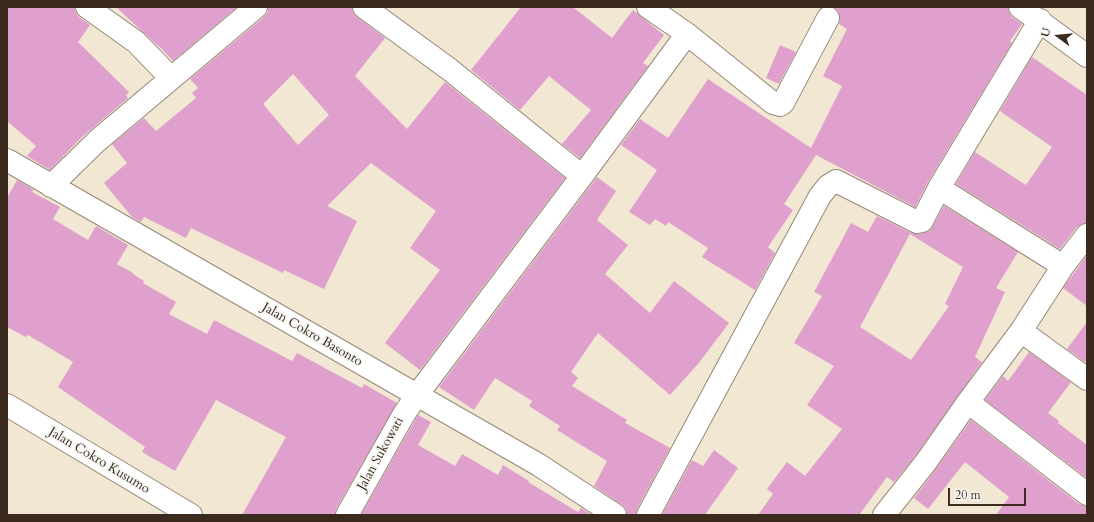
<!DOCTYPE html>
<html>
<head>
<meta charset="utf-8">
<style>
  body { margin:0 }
  #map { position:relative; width:1094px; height:522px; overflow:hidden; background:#f2e7d2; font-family:Cardo,serif }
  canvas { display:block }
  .frame { position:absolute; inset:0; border:8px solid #3b2a1e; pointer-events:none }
  .north { position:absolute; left:1038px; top:16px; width:40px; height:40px; -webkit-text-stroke:3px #f6f6f2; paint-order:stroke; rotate:286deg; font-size:11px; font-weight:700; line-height:16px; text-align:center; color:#3b2a1e }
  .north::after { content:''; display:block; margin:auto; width:14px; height:18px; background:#3b2a1e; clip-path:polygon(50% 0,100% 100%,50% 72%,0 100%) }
  .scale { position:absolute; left:948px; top:488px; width:78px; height:18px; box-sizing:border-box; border:2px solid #3b2a1e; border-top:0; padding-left:5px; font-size:12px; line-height:14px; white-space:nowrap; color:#3b2a1e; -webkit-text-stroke:3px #f6f6f2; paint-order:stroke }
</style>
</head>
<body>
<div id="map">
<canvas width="1094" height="522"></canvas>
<div class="frame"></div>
<div class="north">U</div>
<div class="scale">20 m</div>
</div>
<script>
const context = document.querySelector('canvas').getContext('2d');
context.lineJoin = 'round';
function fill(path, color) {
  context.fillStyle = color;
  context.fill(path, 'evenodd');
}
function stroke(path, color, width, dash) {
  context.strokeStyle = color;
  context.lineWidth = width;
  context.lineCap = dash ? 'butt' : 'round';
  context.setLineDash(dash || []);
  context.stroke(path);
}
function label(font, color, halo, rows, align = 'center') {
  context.font = font + ' Cardo,serif';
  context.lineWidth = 4;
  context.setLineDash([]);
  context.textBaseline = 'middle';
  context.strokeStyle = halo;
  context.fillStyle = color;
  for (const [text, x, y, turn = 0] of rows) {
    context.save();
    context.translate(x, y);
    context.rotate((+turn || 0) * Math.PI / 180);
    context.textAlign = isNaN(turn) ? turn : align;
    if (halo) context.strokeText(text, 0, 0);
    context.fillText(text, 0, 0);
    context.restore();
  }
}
const building = new Path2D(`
  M7,7h68l1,6 3,4 11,8 -12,17 51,50 -3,3 2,3 -46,39 -32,33 -23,-14 9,-10 -29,-25z
  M116,7h121l-64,54 -14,-15v1z
  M268,7h84l1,5 4,5 28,21 -30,38 52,53 38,-47 120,96 -145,192 -35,-27 55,-73 -30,-22 26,-37 -65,-48 -44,43 30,15 -33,68 -40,-19 -1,3 -92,-45 -5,10 -42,-21 -3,5 -9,-5 -28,-34 23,-20 -15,-19 32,-26 12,13 40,-33 -4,-5 6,-5 -8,-9 74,-62 4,-5zM293,74l36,41 -31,30 -35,-41z
  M521,7h52l39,31 21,-28 31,25 -21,28 5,3 -68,92 -18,-14 29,-34 -42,-34 -29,34 -49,-40z
  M834,7h174l1,5 3,5 10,7 -12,17 2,2 -84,139 -13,25 -99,-52 -32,49 9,6 -25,37 7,6 -20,37 -53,-33 6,-9 -40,-26 -2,4 -11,-7 -5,6 -21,-13 28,-42 -36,-25 19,-26 28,19 40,-59 103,69 31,-62 -19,-10 24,-47 -8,-5 1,-7 -2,-6z
  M780,45l16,7 -17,32 -13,-6z
  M1032,57l55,38v128l-5,1 -5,3 -17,22 -104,-65 19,-32 51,33 26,-38 -52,-36z
  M597,177l19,14 -19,29 31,25 -23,29 45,39 24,-32 55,42 -31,41 -28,31 -72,-62 -27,39 7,6 -6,8 55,34 -2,3 45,25 -33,61 -1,6h-9l-1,-6 -4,-4 -28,-19 13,-25 -50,-31 3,-4 -31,-20 3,-5 -37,-23 -21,32 -35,-23z
  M17,180l17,10 -2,2 28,15 -7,12 35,21 8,-14 32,19 -11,19 16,9v1l11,7 -1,2 33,19 -7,12 38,20 7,-14 78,41 5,-8 65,35 2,-4 33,19 -61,106 -1,6h-93l44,-78 -70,-37 -41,71 -33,-19 3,-5 -87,-60 15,-25 -45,-27 -2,2 -19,-10v-129z
  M944,206l74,46 -22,36 9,4 -30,65 7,5 -66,93 -22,27 -7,-5 -28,38h-101l15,-21 -6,-5 20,-27 18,14 37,-47 -35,-24 27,-39 -40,-23 28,-47 -8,-4 37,-69 17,9 9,-16 34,17 8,1 11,-3zM910,234l53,33 -18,37 4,2 -38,54 -51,-33z
  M1087,255v51l-24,-18z
  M1087,322v38l-2,2 -18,-13z
  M1029,352l42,30 -23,31 11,8 -1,2 29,22v33l-102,-78 18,-24 5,5z
  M418,415l13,7 -13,23 37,21 7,-12 36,21 5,-10 26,16 -1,1 50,30 3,-4 11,7h-231z
  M971,420l108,84 8,2v9h-91l13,-18 -44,-35 -37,47 -14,-11 22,-29z
  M714,450l24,18 -33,47h-43l30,-55 11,6z`);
const minor = new Path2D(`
  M87,7l49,35 35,36
  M364,7l85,62 133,107
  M648,7l39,27 86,69 7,2 3,-2 45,-85
  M1020,7l67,49
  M7,160l532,305 76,50
  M51,186l46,-45 159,-134
  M939,188l124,78
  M1021,331l66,48
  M968,402l119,92
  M7,405l184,110
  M347,515l57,-101 13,-19 165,-219 105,-142
  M648,515l172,-319 8,-10 8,-5 81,41 5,-1 17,-33 101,-168
  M884,515l42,-53 42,-60 53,-71 42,-65 24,-31`);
const streetNames = [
  ["Jalan Cokro Basonto",312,335,30],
  ["Jalan Sukowati",381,454,-61],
  ["Jalan Cokro Kusumo",99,461,31]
];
fill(building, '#dfa0cd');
stroke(minor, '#968878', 24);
stroke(minor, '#fff', 22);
label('13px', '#3b2a1e', '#f6f6f2', streetNames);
</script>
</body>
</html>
